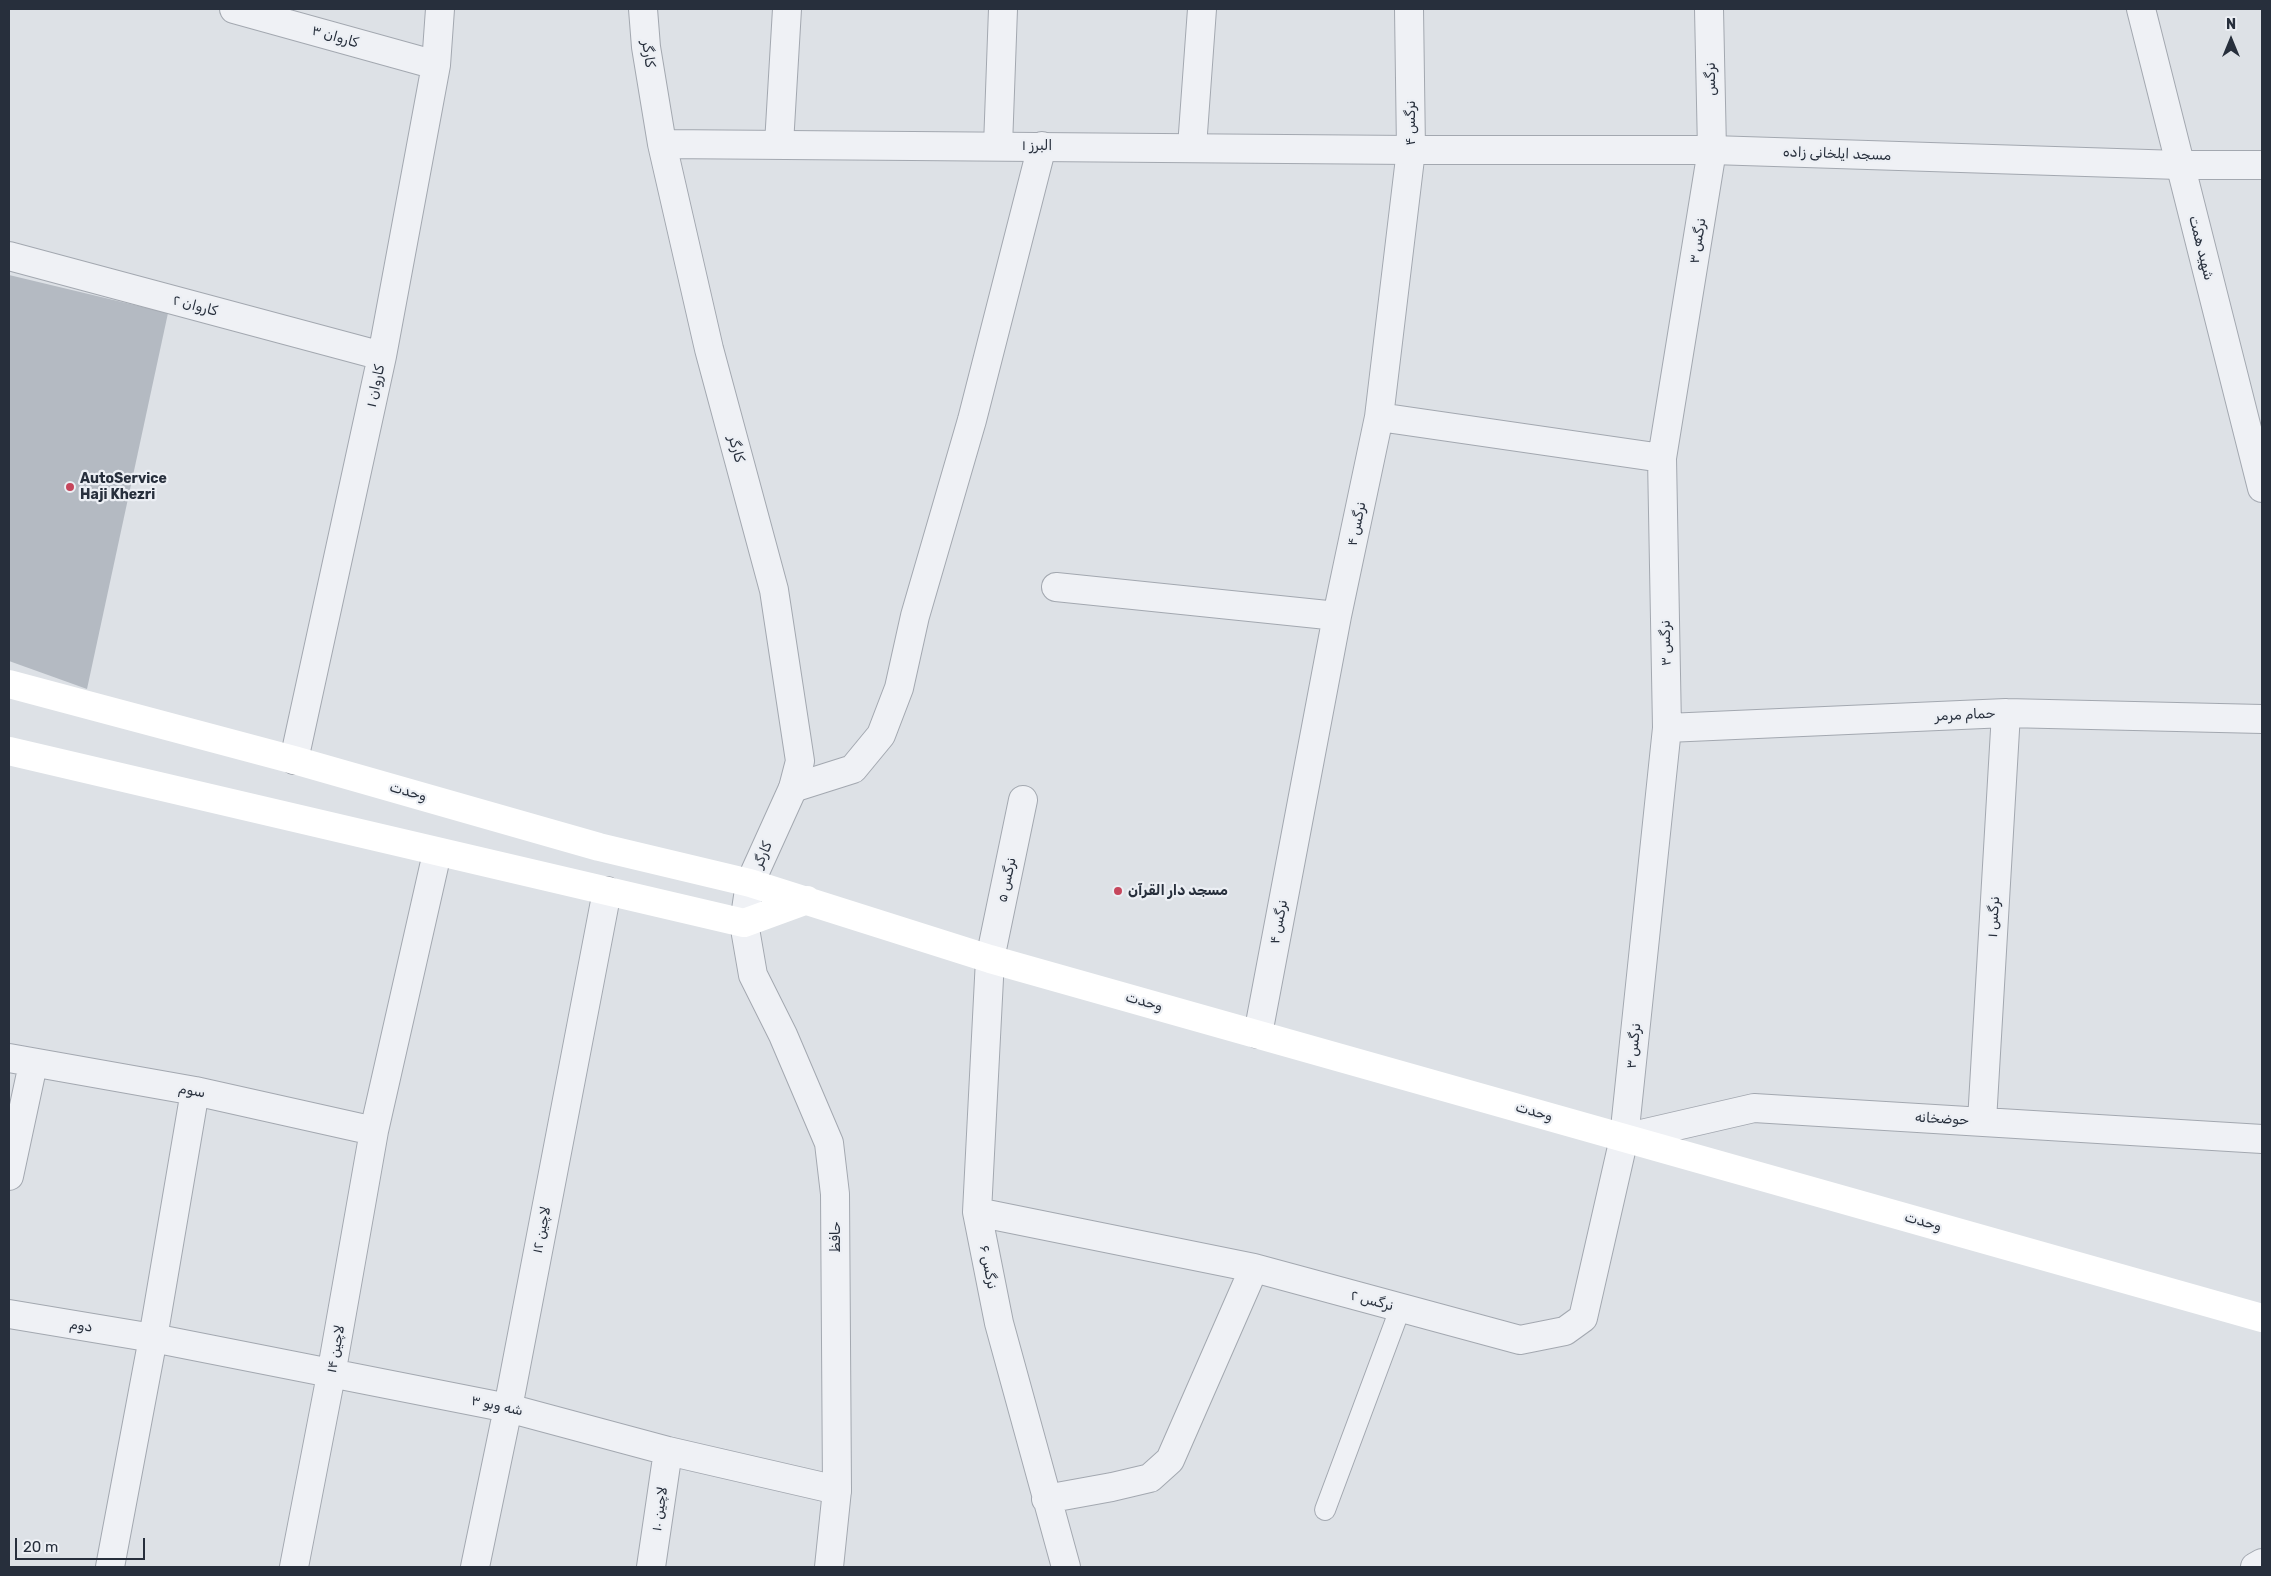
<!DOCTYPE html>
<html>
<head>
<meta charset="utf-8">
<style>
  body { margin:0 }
  #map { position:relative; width:2271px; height:1576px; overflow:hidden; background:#dde1e6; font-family:Rubik,sans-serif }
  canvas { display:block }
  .frame { position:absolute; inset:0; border:10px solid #272f3c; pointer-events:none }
  .north { position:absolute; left:2206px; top:15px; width:50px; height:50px; -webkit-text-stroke:4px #eceff4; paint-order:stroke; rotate:0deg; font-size:14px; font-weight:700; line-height:20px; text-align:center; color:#272f3c }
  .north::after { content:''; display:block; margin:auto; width:18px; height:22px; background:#272f3c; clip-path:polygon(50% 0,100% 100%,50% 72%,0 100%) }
  .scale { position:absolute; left:15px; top:1538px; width:130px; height:22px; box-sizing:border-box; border:2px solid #272f3c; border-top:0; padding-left:6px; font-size:15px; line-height:18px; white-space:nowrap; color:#272f3c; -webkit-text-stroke:4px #eceff4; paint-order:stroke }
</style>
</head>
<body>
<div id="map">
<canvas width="2271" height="1576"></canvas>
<div class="frame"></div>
<div class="north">N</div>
<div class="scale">20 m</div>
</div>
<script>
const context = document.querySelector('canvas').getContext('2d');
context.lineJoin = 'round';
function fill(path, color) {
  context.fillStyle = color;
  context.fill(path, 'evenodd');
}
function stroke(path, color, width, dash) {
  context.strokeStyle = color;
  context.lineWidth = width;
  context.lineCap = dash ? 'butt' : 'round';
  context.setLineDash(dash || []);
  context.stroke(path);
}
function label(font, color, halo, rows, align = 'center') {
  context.font = font + ' Rubik,"Noto Naskh Arabic",sans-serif';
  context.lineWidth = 4.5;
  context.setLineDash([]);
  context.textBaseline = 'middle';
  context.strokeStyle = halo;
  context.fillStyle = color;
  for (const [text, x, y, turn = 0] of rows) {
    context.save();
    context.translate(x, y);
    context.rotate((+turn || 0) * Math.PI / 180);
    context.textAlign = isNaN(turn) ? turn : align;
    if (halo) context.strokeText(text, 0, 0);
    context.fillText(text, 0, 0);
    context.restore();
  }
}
const building = new Path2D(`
  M9,275l159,38 -81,376 -78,-28z`);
const service = new Path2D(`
  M1325,1510l75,-201`);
const minor = new Path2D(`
  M234,9l202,56
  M2141,9l121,479
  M779,144l8,-135
  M998,146l5,-137
  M1192,147l10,-138
  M9,256l373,100
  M1379,417l283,41
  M1056,587l281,29
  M1667,728l339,-15 256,6
  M294,760l88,-404 54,-291 4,-56
  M793,788l60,-19 28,-34 18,-47 16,-72 57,-196 70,-274
  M1023,800l-33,159 -13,253 22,111 67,244
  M1258,1034l79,-418 42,-199 32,-267 -2,-141
  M9,1058l186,33 179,40
  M1982,1121l24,-408
  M1624,1138l130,-30 508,31
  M9,1176l24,-112
  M977,1212l277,56 266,72 45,-9 18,-13 41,-180 43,-410 -5,-270 50,-308 -3,-141
  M9,1314l144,24 355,70 160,43 169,39
  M1046,1499l66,-12 38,-9 20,-18 84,-192
  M110,1567l43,-229 42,-247
  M294,1567l37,-192 43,-244 63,-278
  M475,1567l33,-159 99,-517
  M651,1567l17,-116`);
const tertiary = new Path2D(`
  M643,9l3,38 16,97 47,205 65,241 26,171 -7,27 -43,95 -6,40 9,52 30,60 46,108 6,51 2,296 -8,77
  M662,144l749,6h301l467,15h83
  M2255,1567l7,-4`);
const secondary = new Path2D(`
  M9,684l285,76 305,87 151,36 240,76 1272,359
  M9,751l735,172 63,-23`);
const markers = [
  [70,487,5,"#c6465c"],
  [1118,891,5,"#c6465c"]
];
const streetNames = [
  ["کاروان ۳",335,37,16],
  ["کارگر",648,54,82],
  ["نرگس",1711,79,-91],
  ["نرگس ۴",1411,123,-90],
  ["البرز ۱",1037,146],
  ["مسجد ایلخانی زاده",1837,154,2],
  ["نرگس ۳",1698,241,-81],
  ["شهید همت",2201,248,76],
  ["کاروان ۲",195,306,15],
  ["کاروان ۱",376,386,-78],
  ["کارگر",736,449,75],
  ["نرگس ۴",1357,524,-78],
  ["نرگس ۳",1666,643,-91],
  ["حمام مرمر",1965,715,-3],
  ["وحدت",408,792,16],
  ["کارگر",763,855,-66],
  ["نرگس ۵",1007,880,-78],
  ["نرگس ۱",1994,917,-87],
  ["نرگس ۴",1279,922,-79],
  ["وحدت",1144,1002,16],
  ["نرگس ۳",1634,1046,-84],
  ["سوم",192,1091,11],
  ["وحدت",1534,1112,16],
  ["حوضخانه",1942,1119,3],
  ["وحدت",1923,1222,16],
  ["لاچین ۱۲",542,1230,-79],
  ["حافظ",836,1237,-90],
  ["نرگس ۶",988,1267,79],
  ["نرگس ۲",1372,1301,15],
  ["دوم",81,1326,9],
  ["لاچین ۱۴",336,1349,-80],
  ["شه وبو ۳",497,1406,12],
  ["لاچین ۱۰",660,1509,-82]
];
const poiNames = [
  ["AutoService",80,479],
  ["Haji Khezri",80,495],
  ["مسجد دار القرآن",1128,891]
];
fill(building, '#b4bac2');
stroke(service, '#a3a8b0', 22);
stroke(minor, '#a3a8b0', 30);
stroke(tertiary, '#a3a8b0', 30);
stroke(service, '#eff1f5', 20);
stroke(minor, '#eff1f5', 28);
stroke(tertiary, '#eff1f5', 28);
stroke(secondary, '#fff', 28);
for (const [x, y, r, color] of markers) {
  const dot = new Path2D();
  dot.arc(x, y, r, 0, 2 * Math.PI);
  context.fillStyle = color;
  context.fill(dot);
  stroke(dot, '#eceff4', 2);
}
label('14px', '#272f3c', '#eceff4', streetNames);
label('bold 14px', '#272f3c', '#eceff4', poiNames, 'left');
</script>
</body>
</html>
